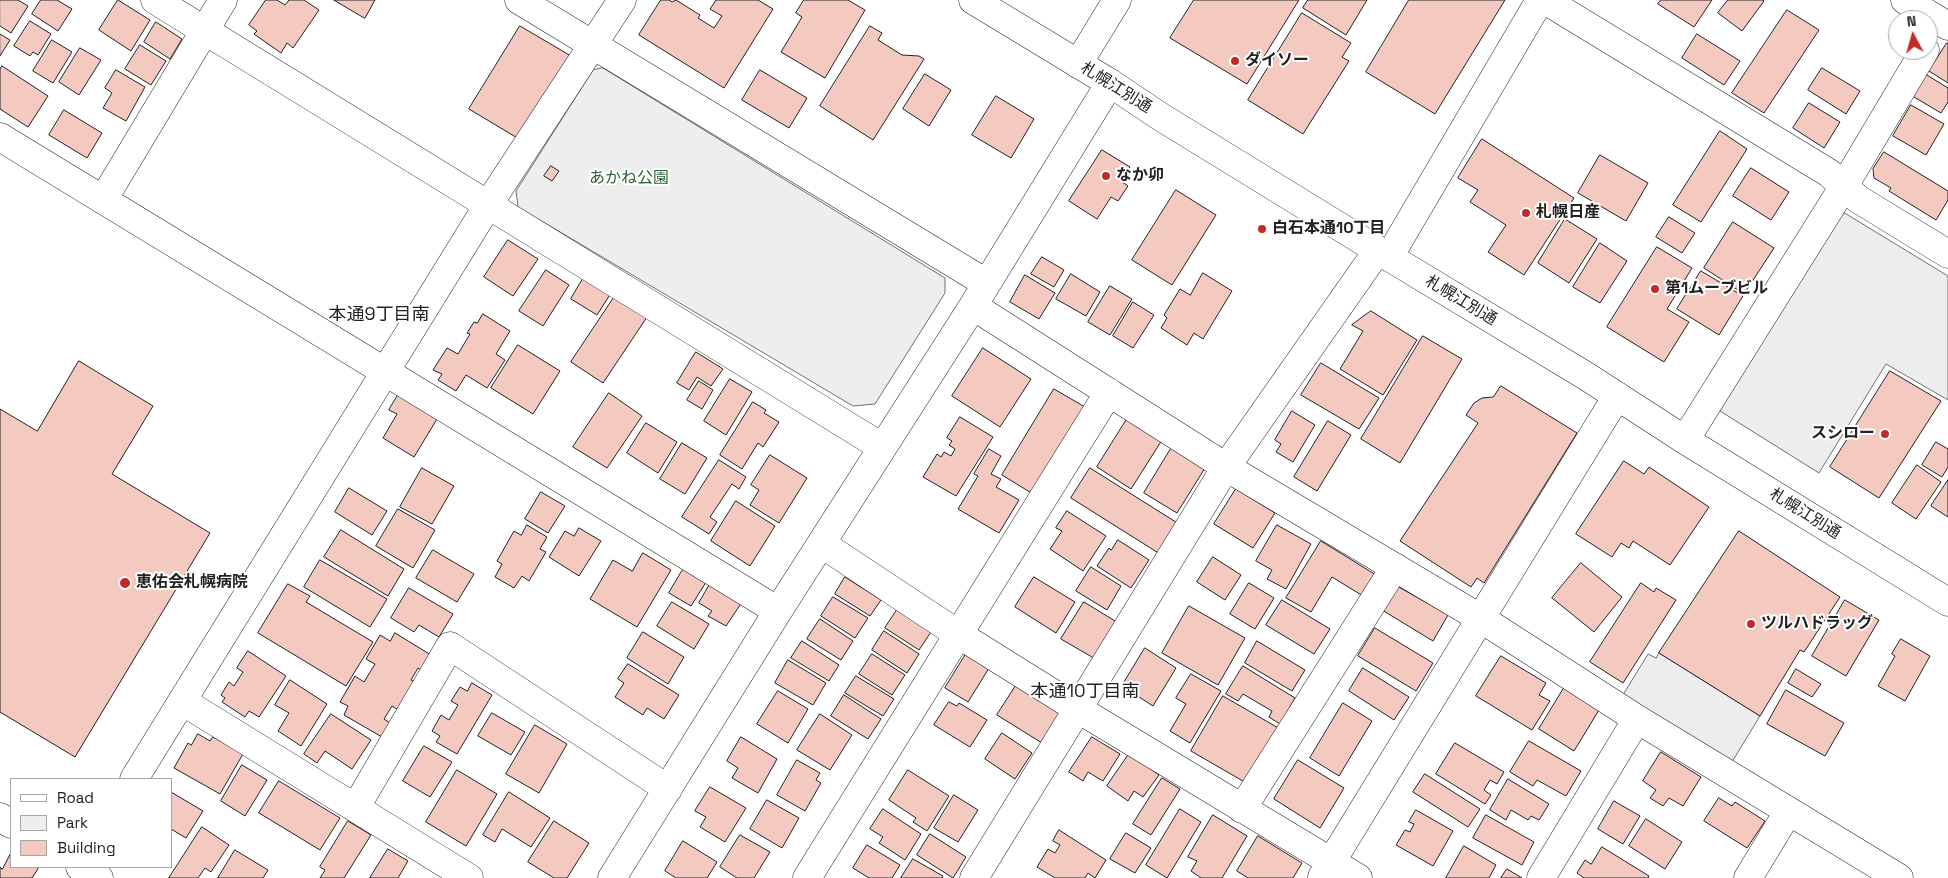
<!DOCTYPE html>
<html>
<head>
<meta charset="utf-8">
<style>
  body { margin:0 }
  #map { position:relative; width:1948px; height:878px; overflow:hidden; background:#fff; font-family:"Space Grotesk",sans-serif }
  canvas { display:block }
  .legend { position:absolute; left:10px; top:778px; width:162px; height:90px; box-sizing:border-box; background:#fff; border:1px solid #a7a7a7; margin:0; padding:6px 9px; list-style:none; font-size:15px; color:#222 }
  .legend li { display:flex; align-items:center; gap:10px; height:25px }
  .legend b { width:25px; border:1px solid #a7a7a7 }
  .north { position:absolute; left:1888px; top:10px; width:50px; height:50px; box-sizing:border-box; background:#fff; border:1px solid #a7a7a7; border-radius:50%; rotate:354deg; font-size:14px; font-weight:700; line-height:20px; text-align:center; color:#222 }
  .north::after { content:''; display:block; margin:auto; width:18px; height:22px; background:#c62828; clip-path:polygon(50% 0,100% 100%,50% 72%,0 100%) }
</style>
</head>
<body>
<div id="map">
<canvas width="1948" height="878"></canvas>
<ul class="legend">
<li><b style="height:6px;background:#fff"></b>Road</li>
<li><b style="height:14px;background:#eee"></b>Park</li>
<li><b style="height:14px;background:#f3c9c0"></b>Building</li>
</ul>
<div class="north">N</div>
</div>
<script>
const context = document.querySelector('canvas').getContext('2d');
context.lineJoin = 'round';
function fill(path, color) {
  context.fillStyle = color;
  context.fill(path, 'evenodd');
}
function stroke(path, color, width, dash) {
  context.strokeStyle = color;
  context.lineWidth = width;
  context.lineCap = dash ? 'butt' : 'round';
  context.setLineDash(dash || []);
  context.stroke(path);
}
function label(font, color, halo, rows, align = 'center') {
  context.font = font + ' "Space Grotesk","Noto Sans JP",sans-serif';
  context.lineWidth = 4;
  context.setLineDash([]);
  context.textBaseline = 'middle';
  context.strokeStyle = halo;
  context.fillStyle = color;
  for (const [text, x, y, turn = 0] of rows) {
    context.save();
    context.translate(x, y);
    context.rotate((+turn || 0) * Math.PI / 180);
    context.textAlign = isNaN(turn) ? turn : align;
    if (halo) context.strokeText(text, 0, 0);
    context.fillText(text, 0, 0);
    context.restore();
  }
}
const green = new Path2D(`
  M603,68l342,210v15l-70,111 -22,2 -335,-199 -2,-16 77,-121z`);
const parking = new Path2D(`
  M1843,212l105,64v124l-62,-36 -67,109 -99,-62z
  M1659,653l101,63 -30,49 -109,-67 27,-44 8,4z`);
const building = new Path2D(`
  M0,0h18l10,6 -17,27 -11,-7z
  M41,0h16l15,9 -14,22 -26,-17z
  M118,0l32,20 -19,31 -32,-21z
  M266,0h11l8,5 4,-5h15l15,10 -26,38 -6,-5 -6,10 -27,-19 3,-3 -8,-6z
  M334,0h41l-10,18z
  M661,0h8l3,2 4,-2 24,15 -2,3 16,10 8,-12 -12,-7 6,-9h42l15,9 -49,79 -85,-53z
  M804,0h44l17,10 -40,68 -44,-26 21,-35 -6,-4z
  M1194,0h105l-52,84 -77,-46z
  M1308,0h59l-21,35 -43,-27z
  M1409,0h96l-70,114 -69,-42z
  M1661,0h51l-18,27 -36,-23z
  M1728,0h35l1,1 -22,30 -24,-18z
  M1787,10l32,20 -55,83 -32,-20z
  M1302,13l49,30 -9,14 7,4 -46,73 -55,-34z
  M30,21l21,13 -13,21 -5,-3 -3,4 -16,-10z
  M156,22l26,17 -12,20 -26,-17z
  M520,26l51,30 -52,83 -50,-30z
  M870,26l12,7 -4,7 24,15 17,1 5,3 -51,81 -53,-34z
  M0,34l10,6 -10,16z
  M1697,34l43,27 -16,24 -42,-27z
  M52,40l20,12 -19,31 -20,-12z
  M1947,43h1v40l-19,-12z
  M140,45l26,16 -15,24 -26,-16z
  M80,48l21,12 -22,35 -20,-13z
  M2,66l46,30 -20,31 -28,-18v-39z
  M1822,68l38,23 -14,23 -38,-24z
  M116,70l29,17 -19,34 -23,-13 9,-15 -7,-5z
  M760,70l47,28 -18,30 -47,-28z
  M1922,72l26,16v14l-7,11 -32,-19z
  M925,74l26,16 -22,36 -26,-17z
  M996,96l38,23 -23,39 -39,-23z
  M1809,103l31,19 -16,26 -31,-20z
  M1911,105l33,19 -18,31 -33,-19z
  M64,110l38,23 -15,25 -38,-23z
  M1720,131l27,18 -46,73 -28,-17z
  M1482,139l92,59 -50,77 -36,-23 18,-27 -36,-23 8,-12 -20,-12z
  M1102,150l28,17 -9,14 7,5 -10,15 -7,-4 -14,22 -28,-18z
  M1884,152l64,39v9l-12,20 -47,-29 2,-3 -17,-10 -1,-9z
  M1600,155l48,28 -22,38 -48,-28z
  M551,166l8,5 -7,10 -8,-5z
  M1751,168l38,24 -18,28 -38,-24z
  M1176,190l40,25 -44,70 -40,-25z
  M1669,217l26,16 -13,20 -26,-16z
  M1565,219l32,20 -28,44 -31,-20z
  M1733,222l41,26 -30,46 -40,-26z
  M508,240l30,19 -25,37 -29,-19z
  M1600,243l27,18 -27,42 -27,-16z
  M1657,247l35,21 -25,41 22,13 -25,40 -57,-35z
  M1042,257l22,13 -10,17 -23,-13z
  M546,270l23,15 -26,41 -24,-15z
  M1701,271l42,25 -24,39 -42,-26z
  M1203,273l29,18 -29,48 -9,-6 -7,12 -26,-17 6,-10 -3,-3 16,-26 10,6z
  M1071,274l29,18 -14,24 -30,-17z
  M1025,275l30,18 -16,26 -29,-17z
  M584,277l27,16 -14,22 -26,-16z
  M1110,286l22,13 -22,36 -22,-13z
  M615,296l32,21 -44,66 -32,-21z
  M1133,302l21,13 -21,33 -20,-12z
  M1371,311l46,29 -34,55 -43,-26 23,-38 -11,-6z
  M483,314l27,17 -14,23 9,6 -18,28 -21,-13 -10,16 -18,-11 4,-6 -9,-4 14,-22 11,6 12,-20 -3,-1 7,-11 3,1z
  M1423,336l39,23 -62,104 -39,-24z
  M518,345l42,26 -27,43 -42,-26z
  M983,348l48,31 -31,48 -48,-31z
  M696,352l27,17 -12,17 -14,-9 -8,13 -12,-7z
  M79,361l74,45 -41,68 98,59 -135,224 -75,-45v-303l37,22z
  M1321,363l58,35 -20,31 -58,-34z
  M1890,371l51,30 -62,97 -49,-31z
  M730,379l22,13 -26,43 -22,-14z
  M699,381l14,9 -11,19 -15,-9z
  M1501,386l76,47 -93,150 -7,-5 -6,9 -71,-46 78,-118 -12,-8 8,-12 8,-5 11,-1z
  M1054,389l31,18 -52,87 -31,-19z
  M609,393l33,23 -35,52 -34,-21z
  M398,395l39,24 -23,38 -31,-19 14,-24 -8,-4z
  M753,402l13,8 -2,3 15,9 -16,25 -5,-4 -16,26 -22,-14z
  M1292,411l23,14 -22,37 -17,-10 5,-8 -6,-4z
  M960,417l33,20 -37,59 -33,-19 14,-23 4,3 3,-5 7,4 4,-7 -6,-4 3,-4 -5,-3z
  M1127,419l35,21 -31,49 -34,-22z
  M1328,421l23,14 -34,56 -23,-14z
  M646,423l31,19 -19,31 -31,-20z
  M1936,442l12,7v18l-6,10 -20,-12z
  M682,443l25,15 -22,36 -25,-15z
  M1172,447l33,21 -28,45 -33,-20z
  M989,449l12,7 -10,18 10,5 -5,8 23,13 -20,33 -41,-24 20,-33 -4,-2z
  M770,455l37,23 -28,45 -29,-18 9,-15 -8,-5z
  M719,460l27,17 -7,12 -7,-5 -22,33 7,5 -8,12 -27,-17z
  M1624,461l20,13 5,-7 60,40 -39,58 -37,-24 -4,7 -8,-5 -9,14 -36,-23z
  M1917,465l24,17 -25,37 -24,-16z
  M422,468l32,18 -22,38 -32,-17z
  M1090,468l89,56 -19,30 -89,-56z
  M1948,480v37l-17,-11z
  M349,488l38,23 -15,24 -37,-23z
  M1236,489l39,24 -22,35 -39,-24z
  M541,492l24,14 -17,27 -23,-14z
  M736,501l39,25 -25,40 -39,-25z
  M398,509l37,21 -22,38 -37,-22z
  M1067,511l39,25 -23,35 -33,-22 12,-18 -6,-3z
  M527,525l20,12 -7,12 6,3 -17,29 -7,-5 -8,12 -19,-11 7,-13 -5,-3 17,-30 7,4z
  M1277,525l34,19 -25,45 -19,-10 5,-9 -16,-9z
  M579,528l22,13 -22,35 -30,-19 16,-26 9,5z
  M341,530l63,39 -16,27 -64,-39z
  M1739,531l101,66 -36,55 -4,-2 -40,66 -101,-63z
  M1118,540l31,20 -18,28 -34,-22 12,-18 2,2z
  M1321,541l55,34 -13,21 -31,-19 -21,35 -25,-14z
  M433,550l41,24 -17,28 -41,-24z
  M643,553l28,17 -34,57 -47,-28 23,-39 19,11z
  M1213,557l28,18 -16,25 -28,-18z
  M320,560l67,39 -17,28 -66,-40z
  M1581,563l41,34 -28,35 -42,-34z
  M685,566l23,13 -17,27 -22,-13z
  M1091,567l30,19 -14,24 -31,-19z
  M845,577l36,23 -11,16 -35,-22z
  M1034,577l41,25 -19,31 -41,-26z
  M713,579l31,20 -18,27 -18,-10 4,-5 -13,-8z
  M1249,583l25,15 -19,31 -25,-15z
  M1641,583l13,9 2,-4 20,12 -53,83 -33,-21z
  M288,584l22,12 -4,6 67,40 -27,44 -88,-53z
  M1397,586l51,29 -15,26 -51,-31z
  M409,588l44,26 -14,23 -20,-12 -5,7 -23,-14z
  M833,597l35,21 -13,20 -34,-22z
  M1282,600l48,29 -16,25 -48,-29z
  M1845,600l34,20 -33,56 -34,-20z
  M672,602l37,22 -15,25 -37,-23z
  M1084,602l36,22 -23,36 -36,-21z
  M1189,606l56,32 -27,47 -56,-32z
  M897,610l34,22 -12,18 -34,-22z
  M820,619l33,22 -12,19 -34,-21z
  M1375,628l58,35 -17,28 -58,-35z
  M884,631l35,23 -12,19 -35,-23z
  M643,632l41,25 -16,27 -41,-26z
  M395,633l36,22 -9,16 -4,-3 -7,12 4,2 -17,28 -6,-4 -8,13 6,4 -8,14 -38,-22 4,-9 -8,-4 15,-26 9,6 11,-18 -9,-5 14,-24 10,6z
  M1901,639l29,17 -25,45 -27,-15 17,-30 -3,-2z
  M802,641l37,24 -10,16 -38,-23z
  M1257,641l48,29 -13,21 -47,-28z
  M1145,648l31,20 -23,38 -31,-20z
  M248,651l38,25 -27,41 -10,-6 -4,6 -23,-15 3,-4 -4,-3 8,-13 5,4 9,-14 -6,-4z
  M872,654l33,21 -13,20 -33,-21z
  M966,654l23,14 -21,34 -23,-14z
  M1501,656l45,27 -7,12 11,6 -18,29 -56,-34z
  M788,660l38,23 -13,22 -38,-22z
  M628,664l51,31 -15,24 -17,-11 -4,7 -28,-18 9,-14 -6,-4z
  M1243,666l52,32 -15,26 -11,-7 3,-6 -29,-17 -5,7 -12,-7z
  M1363,668l46,29 -15,23 -45,-29z
  M1796,669l25,15 -9,13 -24,-14z
  M1191,674l30,17 -31,52 -20,-12 16,-27 -10,-6z
  M856,676l38,23 -11,17 -38,-23z
  M290,680l37,24 -26,42 -23,-15 11,-18 -14,-8z
  M472,683l20,12 -35,59 -21,-12 4,-6 -8,-5 9,-16 8,5 9,-15 -7,-4 9,-14 7,4z
  M1017,684l45,27 -20,32 -45,-28z
  M1564,688l35,22 -25,41 -35,-22z
  M1786,690l58,33 -19,33 -58,-32z
  M778,691l30,18 -20,34 -31,-19z
  M844,695l37,24 -13,20 -37,-23z
  M1223,696l57,33 -32,55 -57,-33z
  M949,702l8,4 2,-3 28,17 -17,27 -36,-22z
  M1343,703l29,18 -33,55 -29,-18z
  M492,713l33,19 -14,23 -33,-19z
  M331,714l40,26 -19,29 -27,-18 -8,12 -13,-9z
  M820,714l32,21 -22,35 -33,-20z
  M535,725l32,19 -28,49 -33,-19z
  M1002,733l30,20 -17,26 -30,-20z
  M198,734l12,7 3,-4 30,17 -23,40 -46,-26 14,-25 3,2z
  M741,737l36,22 -19,34 -26,-15 6,-10 -11,-7z
  M1092,737l28,17 -17,27 -15,-9 -5,9 -14,-9z
  M1529,741l52,30 -15,25 -29,-16 -4,6 -23,-14z
  M1455,743l49,29 -7,12 -7,-4 -6,10 7,5 -6,9 -49,-30z
  M424,746l28,16 -22,35 -27,-16z
  M1661,752l40,25 -18,29 -14,-8 -6,8 -13,-8 6,-8 -13,-9z
  M1129,754l30,21 -16,22 -9,-6 -6,10 -21,-15z
  M797,760l23,13 -4,7 5,3 -16,28 -28,-16z
  M1298,760l46,28 -24,40 -46,-29z
  M242,765l25,15 -22,36 -24,-15z
  M457,770l40,24 -31,52 -40,-24z
  M908,770l41,26 -22,35 -14,-9 3,-4 -27,-18z
  M1425,774l55,35 -12,18 -55,-35z
  M1162,778l18,11 -29,46 -18,-11z
  M1508,779l41,25 -10,16 -8,-4 -3,4 -17,-10 -5,10 -16,-10z
  M279,781l61,37 -20,32 -61,-37z
  M710,787l36,21 -21,34 -25,-15 6,-10 -11,-6z
  M171,792l32,19 -17,27 -15,-9z
  M509,792l41,26 -19,29 -29,-18 -7,13 -12,-7z
  M954,795l24,15 -20,32 -24,-14z
  M1719,798l13,8 3,-4 30,19 -18,27 -43,-27z
  M767,800l32,18 -17,30 -32,-19z
  M1614,801l26,15 -17,28 -25,-15z
  M883,809l38,25 -16,26 -26,-17 4,-6 -13,-8z
  M1180,809l21,13 -34,56 -21,-13z
  M1416,810l37,21 -20,35 -37,-21 9,-15 5,2 4,-8 -5,-2z
  M1213,815l34,21 -25,42h-21l-10,-7 6,-10 -9,-4z
  M1486,815l48,27 -12,23 -49,-27z
  M1646,819l36,23 -17,27 -36,-23z
  M348,821l23,14 -27,43h-24l5,-8 -5,-3z
  M554,821l35,22 -22,35h-13l-26,-16z
  M202,827l27,18 -18,27 -6,-4 -7,10h-29z
  M1059,830l47,30 -11,18 -7,-5 -3,5h-30l-18,-11 11,-18 7,4 5,-8 -7,-4z
  M1126,833l25,15 -16,25 -25,-14z
  M930,834l36,23 -13,21 -36,-23z
  M740,835l30,17 -16,26h-17l-17,-11z
  M1258,836l44,27 -9,15h-45l-11,-7z
  M683,841l34,21 -10,16h-31l-11,-7z
  M867,845l33,20 -8,13h-23l-16,-10z
  M1464,846l32,19 -7,13h-43z
  M1602,847l47,29 -1,2h-64l-7,-5 8,-13 6,4z
  M388,849l20,12 -10,17h-28z
  M235,850l33,20 -5,8h-45z
  M11,853v14h28l-7,11h-32v-11l2,2z
  M913,859l30,17 -1,2h-41z
  M1507,869l15,9h-21z`);
const minor = new Path2D(`
  M155,0l727,447
  M519,0l467,283
  M1545,0l284,173 29,26 90,55
  M1905,0l43,26
  M1078,64l39,-64
  M0,137l778,474
  M103,200l120,-200
  M1389,257l151,-257
  M973,306l253,161 254,151 157,101 262,159
  M1685,440l159,-254 81,-136
  M822,544l136,90 120,75 280,169
  M182,701l287,177
  M134,779l354,-574 134,-205
  M356,807l94,-161 218,143
  M1242,809l153,-242
  M0,817l11,7
  M80,867l19,11
  M1322,877l295,-481
  M612,878l166,-267 195,-305 137,-223
  M807,878l302,-486
  M974,878l252,-411 152,-217
  M1541,878l96,-159
  M1748,878l40,-66`);
const highway = new Path2D(`
  M973,0l137,83 51,34 228,140 197,119 99,64 263,162`);
const markers = [
  [1235,61,5,"#c62828"],
  [1106,176,5,"#c62828"],
  [1526,213,5,"#c62828"],
  [1262,229,5,"#c62828"],
  [1655,289,5,"#c62828"],
  [1885,434,5,"#c62828"],
  [125,583,6,"#c62828"],
  [1751,624,5,"#c62828"]
];
const poiNames = [
  ["ダイソー",1245,61],
  ["なか卯",1116,176],
  ["札幌日産",1536,213],
  ["白石本通10丁目",1272,229],
  ["第1ムーブビル",1665,289],
  ["スシロー",1875,434,"right"],
  ["恵佑会札幌病院",136,583],
  ["ツルハドラッグ",1761,624]
];
const streetNames = [
  ["札幌江別通",1116,88,32],
  ["札幌江別通",1461,301,31],
  ["札幌江別通",1805,514,32]
];
const parkNames = [
  ["あかね公園",629,179]
];
const neighbourhoodNames = [
  ["本通9丁目南",379,315],
  ["本通10丁目南",1085,692]
];
fill(green, '#eee');
stroke(green, '#6f6f6f', 1);
fill(parking, '#ededed');
stroke(parking, '#6f6f6f', 1);
fill(building, '#f3c9c0');
stroke(building, '#222', 1);
stroke(minor, '#222', 29);
stroke(highway, '#222', 29);
stroke(minor, '#fff', 28);
stroke(highway, '#fff', 28);
for (const [x, y, r, color] of markers) {
  const dot = new Path2D();
  dot.arc(x, y, r, 0, 2 * Math.PI);
  context.fillStyle = color;
  context.fill(dot);
  stroke(dot, '#fff', 2);
}
label('bold 16px', '#222', '#fff', poiNames, 'left');
label('16px', '#222', '#fff', streetNames);
label('16px', '#2f5e38', '#fff', parkNames);
label('18px', '#222', '#fff', neighbourhoodNames);
</script>
</body>
</html>
